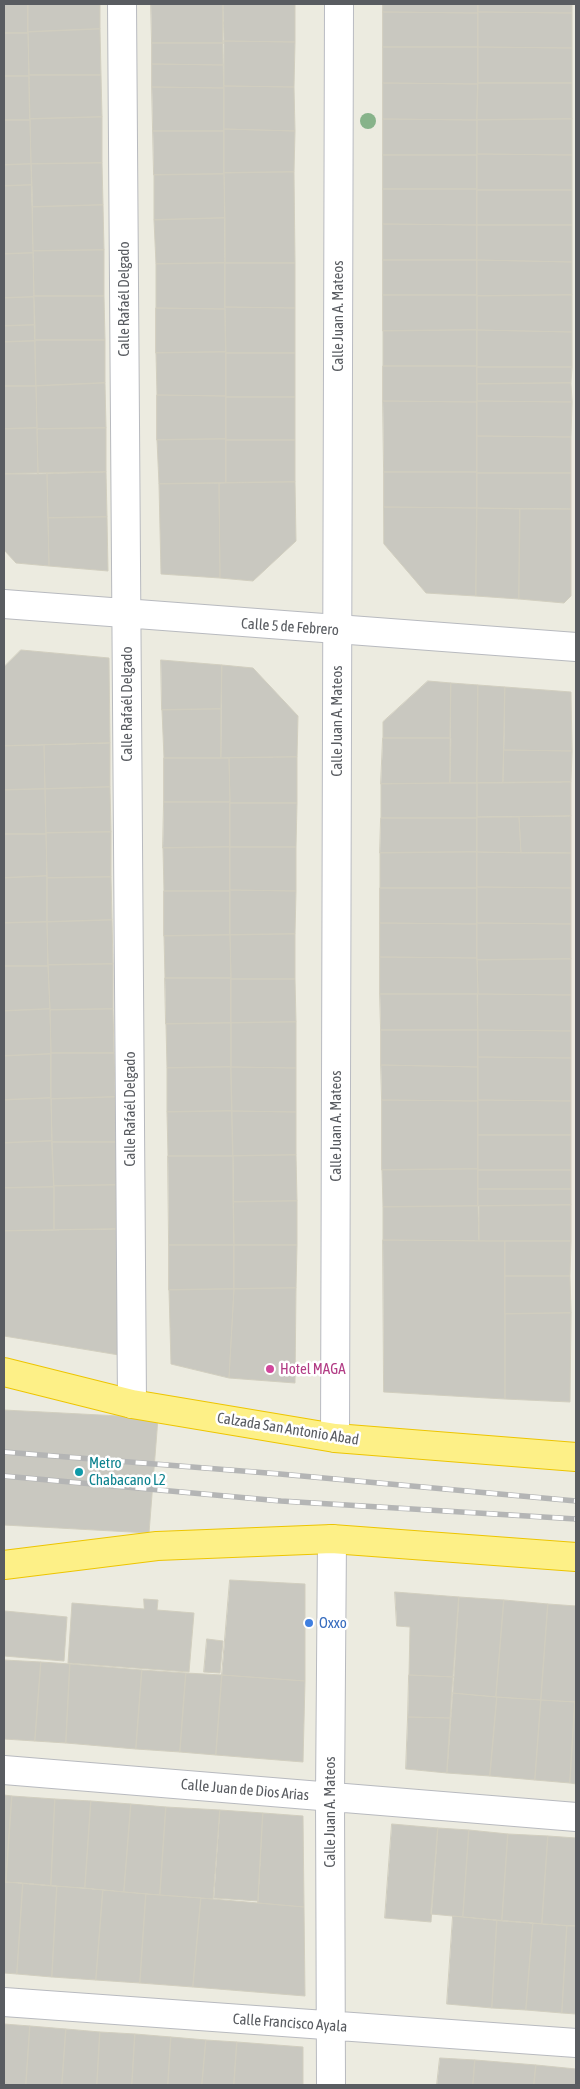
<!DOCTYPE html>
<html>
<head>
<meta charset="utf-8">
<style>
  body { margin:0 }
  #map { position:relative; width:580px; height:2089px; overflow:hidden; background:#ecebe0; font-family:"Asap Condensed",sans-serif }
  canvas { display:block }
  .frame { position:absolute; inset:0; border:5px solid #595c61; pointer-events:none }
</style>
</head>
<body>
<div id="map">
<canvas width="580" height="2089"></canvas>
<div class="frame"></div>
</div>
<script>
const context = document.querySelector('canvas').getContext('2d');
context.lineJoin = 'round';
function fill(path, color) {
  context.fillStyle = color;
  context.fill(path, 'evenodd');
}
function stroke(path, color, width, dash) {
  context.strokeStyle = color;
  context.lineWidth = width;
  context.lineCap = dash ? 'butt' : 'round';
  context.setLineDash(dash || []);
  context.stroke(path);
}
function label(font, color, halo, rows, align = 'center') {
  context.font = font + ' "Asap Condensed",sans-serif';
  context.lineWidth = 5;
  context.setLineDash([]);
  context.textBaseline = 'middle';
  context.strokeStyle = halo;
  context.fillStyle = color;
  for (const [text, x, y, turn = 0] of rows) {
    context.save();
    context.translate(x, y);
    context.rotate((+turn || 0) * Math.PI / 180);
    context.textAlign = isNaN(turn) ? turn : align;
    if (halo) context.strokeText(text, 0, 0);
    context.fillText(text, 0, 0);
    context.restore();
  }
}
const building = new Path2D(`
  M4,4h24v29h-24z
  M28,4h72v25l-72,3z
  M151,4h72l1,39h-72z
  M223,4h72v38l-72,-1z
  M383,4h95v9l-95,-1z
  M478,4h94v9l-94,-1z
  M383,12l95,1v34h-95z
  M478,12l94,1v35l-94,-1z
  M100,29l1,46h-72l-1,-43z
  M4,33h24l1,43h-25z
  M223,41l72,1 -1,45 -70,-1z
  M152,43h72v22l-72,-1z
  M383,47h95v37l-95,-1z
  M478,47l94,1v35h-94z
  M152,64l72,1v23l-72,-1z
  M29,75h72l1,42 -72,2z
  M4,76h25l1,44h-26z
  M383,83l95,1 -1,36 -94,-1z
  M478,83h94v36l-95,1z
  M224,86l70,1 1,44 -71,-2z
  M152,87l72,1v43h-71z
  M102,117v46l-71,1 -1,-45z
  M383,119l94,1v35h-94z
  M572,119v36l-95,-1v-34z
  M4,120h26l1,44 -27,1z
  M224,129l71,2 -1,41 -70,1z
  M153,131h71v43l-70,1z
  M477,154l95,1v35h-95z
  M383,155h94v34h-94z
  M102,163l1,42 -71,2 -1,-43z
  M31,164l1,21 -28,1v-21z
  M294,172l1,91h-70l-1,-90z
  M224,174l1,44 -71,2v-45z
  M32,185l1,68 -29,1v-68z
  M383,189h94v36l-94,-1z
  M477,190h95v35h-95z
  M103,205l1,45 -71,1 -1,-44z
  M225,218v45l-69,1 -2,-44z
  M383,224l94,1v35h-94z
  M477,225h95v37l-95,-2z
  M104,250v46h-70l-1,-45z
  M33,253l1,44 -30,1v-44z
  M383,260h94v35h-94z
  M477,260l95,2v33l-95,1z
  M225,263h70v45l-70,-1z
  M225,263v46l-69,-1v-44z
  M383,295h94v35l-94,1z
  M572,295v37l-95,-2v-34z
  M34,296h70l1,44h-70z
  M34,297l1,28 -31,1v-28z
  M225,307l70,1v45h-69z
  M156,308l69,1 1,43 -70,1z
  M35,325v16l-31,1v-16z
  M477,330l95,2v35h-95z
  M477,330v36h-94v-35z
  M35,340h70v43l-69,3z
  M35,341l1,45h-32v-44z
  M226,352v44l-69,-1 -1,-42z
  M226,353h69v44h-69z
  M383,366h94v36l-94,-1z
  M477,367h95l-1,16 -94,1z
  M105,383l1,45 -69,1 -1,-43z
  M571,383l1,19 -95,-1v-17z
  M4,386h32l1,42 -33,1z
  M157,395l69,1v43l-69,1z
  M226,397h69v43h-69z
  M383,401l94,1v70h-93z
  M477,401l95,1 -1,35 -94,-1z
  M37,428l1,46h-34v-45z
  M106,428v44l-68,2 -1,-45z
  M477,436l94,1v36h-94z
  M226,439v44l-67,1 -2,-44z
  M226,440h69v42l-69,1z
  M106,472l1,45 -59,1 -1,-45z
  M384,472h93v36l-93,-1z
  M47,473l2,93 -33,-3 -12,-13v-76z
  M477,473h94v36l-94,-1z
  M295,482l1,59 -43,40 -33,-3 -1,-95z
  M219,483l1,95 -59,-4 -2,-90z
  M384,507l93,1 -1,88 -50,-3 -42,-49z
  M477,508l43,1 -1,90 -43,-3z
  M520,509h51v87l-7,7 -45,-4z
  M107,517l1,54 -59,-5 -1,-48z
  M21,650l88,8 1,85 -106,3v-79z
  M161,660l61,5 -1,44 -59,1z
  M222,665l31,3 45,48 -1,41 -76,1z
  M428,681l23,2 -1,55h-67v-16z
  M451,683l27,2 -1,98h-27z
  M478,685l27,2 -2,96h-26z
  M505,687l66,5 1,59 -68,-1z
  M221,709v49h-57l-2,-48z
  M383,738h68l-1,45 -69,1z
  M110,743v44l-65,2 -1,-44z
  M44,745l1,44 -41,1v-44z
  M504,750l68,1 -1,31 -68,1z
  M297,757v46h-67l-1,-45z
  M164,758h65l1,44h-66z
  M571,782v34l-94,1v-34z
  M450,783h27v35h-96v-34z
  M110,787l1,45 -65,1 -1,-44z
  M45,789l1,45h-42v-44z
  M164,802h66v45l-67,1z
  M230,803h67l-1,44h-66z
  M571,816v37h-50l-2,-36z
  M477,817h42l2,36 -44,-1z
  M381,818h96v34l-97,1z
  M111,832v45l-64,1 -1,-45z
  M4,834h42l1,42 -43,2z
  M230,847v44h-66l-1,-43z
  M230,847h66v44l-66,-1z
  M477,852v36h-97v-35z
  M477,852l94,1v35l-94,-1z
  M47,876v46l-43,1v-45z
  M111,877l1,43 -65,2v-44z
  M477,887l94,1v36l-94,-1z
  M380,888h97v36l-97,-1z
  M230,890l66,1 -1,43 -65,1z
  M164,891h66v44l-66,1z
  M112,920l1,44 -65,1 -1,-43z
  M47,922l1,44h-44v-43z
  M380,923l97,1v34l-97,-1z
  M477,923l94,1v35l-94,1z
  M295,934v45h-64l-1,-44z
  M230,935l1,43h-66l-1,-42z
  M380,957l97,1 1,36h-98z
  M571,959v36l-93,-1 -1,-34z
  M113,964v45l-63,1 -2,-45z
  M4,966h44l2,43 -46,2z
  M165,978h66v45l-65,1z
  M231,979h64l1,43 -65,1z
  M380,994h97l1,36h-97z
  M478,994l93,1v36l-93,-1z
  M50,1009l1,45 -47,2v-45z
  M113,1009l1,44h-63l-1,-43z
  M296,1022v46l-65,-1v-44z
  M231,1023v44l-64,1 -1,-44z
  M381,1030h97v37l-97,-2z
  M478,1030l93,1v27l-93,-1z
  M51,1053h63l1,44 -64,2z
  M51,1054v44l-47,2v-44z
  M478,1057l93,1v43l-93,-1z
  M381,1065l97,2v34l-96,-1z
  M231,1067l65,1v44l-64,-1z
  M231,1067l1,44 -65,1v-44z
  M115,1097l1,45h-64l-1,-43z
  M51,1098l1,43 -48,2v-43z
  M382,1100l96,1v68l-96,1z
  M478,1100l93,1v34h-93z
  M232,1111l1,45h-65l-1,-44z
  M232,1111l64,1v43l-63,1z
  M478,1135h93v35h-93z
  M52,1141l2,46 -50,1v-45z
  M52,1142h64v43l-62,1z
  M296,1155l1,46 -64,1v-46z
  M168,1156h65l1,89h-65z
  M478,1169v37l-95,1 -1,-37z
  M478,1170h93v19h-93z
  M116,1185v44l-62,1v-44z
  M54,1187v43l-50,1v-43z
  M478,1189h93v16l-93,1z
  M297,1201v44h-63l-1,-43z
  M571,1205v36h-92v-35z
  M478,1206l1,35 -96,-1v-33z
  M117,1229l2,126 -115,-19v-105z
  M383,1240l122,1v158l-121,-7z
  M505,1241h66l-1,35h-65z
  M169,1245h65v44l-65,1z
  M234,1245h63l-1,43 -62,1z
  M505,1276h65l1,37 -66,1z
  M296,1288l-1,95 -66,-5 5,-89z
  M234,1289l-5,89 -58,-14 -2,-74z
  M571,1313l-1,89 -65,-3v-85z
  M4,1410l154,8 -9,115 -145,-8z
  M230,1580l75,4v97l-83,-6z
  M395,1592l64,5 -5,80 -45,-2 1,-48 -13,-1z
  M459,1597l45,3 -8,97 -44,-4z
  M144,1599l14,1 -1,10 37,3 -5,59 -121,-9 4,-60 72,6z
  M504,1600l44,4 -7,96 -45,-3z
  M548,1604l28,2v96l-35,-2z
  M5,1611l62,6 -3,44 -60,-5z
  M207,1639l16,2 -3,32 -16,-1z
  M4,1660l37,2 -6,79 -31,-2z
  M41,1662l29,2 -4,79 -31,-2z
  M70,1664l72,6 -6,79 -70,-6z
  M142,1670l44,3 -6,79 -44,-3z
  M186,1673l36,2 -6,80 -36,-3z
  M222,1675l83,6 -2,81 -87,-7z
  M409,1675l45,2 -3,41 -43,-1z
  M452,1693l45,4 -7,79 -43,-3z
  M497,1697l44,3 -6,80 -45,-4z
  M541,1700l34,2 -5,81 -35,-3z
  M575,1702h1v82l-6,-1z
  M408,1717l43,1 -4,55 -41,-4z
  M4,1795l8,1 -6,86h-2z
  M12,1796l43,3 -4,87 -45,-4z
  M55,1799l36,2 -6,87 -34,-2z
  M91,1801l40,3 -7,88 -39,-4z
  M131,1804l35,3 -6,88 -36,-3z
  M166,1807l54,3 -7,89 -53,-4z
  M220,1810l43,3 -5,88 -44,-3z
  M263,1813l40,3 1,91 -46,-4z
  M392,1824l46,4 -7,94 -46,-4z
  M438,1828l31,2 -6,87 -32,-3z
  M469,1830l39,4 -6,87 -39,-4z
  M508,1834l40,2 -6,88 -40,-3z
  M548,1836l28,2v88l-34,-2z
  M4,1882l19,1 -6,91 -13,-1z
  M23,1883l34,3 -5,91 -35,-3z
  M57,1886l46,4 -7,90 -44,-3z
  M103,1890l43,4 -6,89 -44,-3z
  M146,1894l55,4 -8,89 -53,-4z
  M201,1898l103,9 1,89 -112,-9z
  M453,1916l44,4 -5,88 -45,-4z
  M497,1920l36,3 -7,87 -34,-2z
  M533,1923l34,3 -5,87 -36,-3z
  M567,1926h9v88l-14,-1z
  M4,2024l26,2 -4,59h-22z
  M30,2026l36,3 -4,56h-36z
  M66,2029l34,3 -3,53h-35z
  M100,2032l35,2 -3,51h-35z
  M135,2034l36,3 -3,48h-36z
  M171,2037l35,3 -4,45h-34z
  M206,2040l31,2 -3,43h-32z
  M237,2042l66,5v38h-69z
  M440,2058l35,2 -2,25h-36z
  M475,2060l61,5 -2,20h-61z
  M536,2065l40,4v16h-42z`);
const street = new Path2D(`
  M122,4l10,1400
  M4,604l572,43
  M4,1770l572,47
  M4,2002l572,41
  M331,2085l-1,-288 2,-258`);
const secondary = new Path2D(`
  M335,1438l4,-1434`);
const highway = new Path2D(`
  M4,1372l128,32 203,34 241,19
  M4,1565l153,-19 175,-7 244,18`);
const rail = new Path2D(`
  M4,1452l276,22 296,27
  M4,1476l277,25 295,18`);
const trees = [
  [368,121]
];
const markers = [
  [270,1369,5,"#d1479c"],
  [79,1472,5,"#0f9aa8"],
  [309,1623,5,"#3f7fe0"]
];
const streetNames = [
  ["Calle Rafaél Delgado",124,299,-90],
  ["Calle Juan A. Mateos",338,316,-90],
  ["Calle 5 de Febrero",290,627,4],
  ["Calle Rafaél Delgado",127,704,-90],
  ["Calle Juan A. Mateos",337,721,-90],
  ["Calle Rafaél Delgado",130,1109,-90],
  ["Calle Juan A. Mateos",336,1126,-90],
  ["Calzada San Antonio Abad",288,1429,9],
  ["Calle Juan de Dios Arias",245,1790,5],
  ["Calle Juan A. Mateos",330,1812,-90],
  ["Calle Francisco Ayala",290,2023,4]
];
const hotelNames = [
  ["Hotel MAGA",280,1369]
];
const cultureNames = [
  ["Metro",89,1463],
  ["Chabacano L2",89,1480]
];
const shopNames = [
  ["Oxxo",319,1623]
];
fill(building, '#c9c8c0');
stroke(building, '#d1cebf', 1);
stroke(street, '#b8babf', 30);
stroke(secondary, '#b9bbc2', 30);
stroke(highway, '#edc500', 30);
stroke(street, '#fff', 28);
stroke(secondary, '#fff', 28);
stroke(highway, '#fdf087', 28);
stroke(rail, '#b4b5b5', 5.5);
stroke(rail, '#fff', 4, [11]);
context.fillStyle = '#87b38a';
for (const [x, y] of trees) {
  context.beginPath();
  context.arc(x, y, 8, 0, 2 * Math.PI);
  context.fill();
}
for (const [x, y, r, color] of markers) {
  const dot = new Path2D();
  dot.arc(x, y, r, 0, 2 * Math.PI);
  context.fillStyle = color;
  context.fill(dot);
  stroke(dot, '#fff', 2);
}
label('15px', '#595c61', '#fff', streetNames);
label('15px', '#b23c85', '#fff', hotelNames, 'left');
label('15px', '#0d838f', '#fff', cultureNames, 'left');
label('15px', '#366cbe', '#fff', shopNames, 'left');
</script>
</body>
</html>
